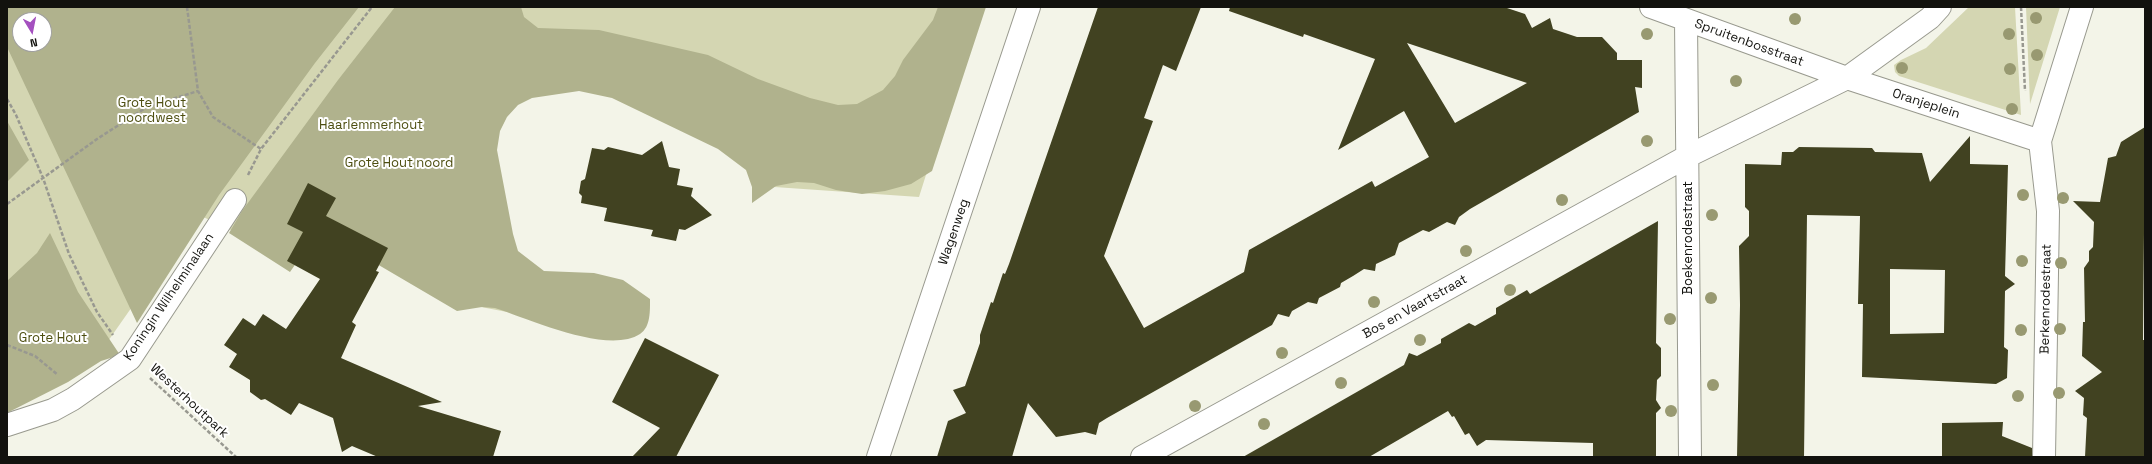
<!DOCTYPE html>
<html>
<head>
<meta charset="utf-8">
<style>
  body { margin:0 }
  #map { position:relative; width:2152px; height:464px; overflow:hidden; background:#f3f4e8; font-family:"Space Grotesk",sans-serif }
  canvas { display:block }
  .frame { position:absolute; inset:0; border:8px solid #12120e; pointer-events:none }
  .north { position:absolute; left:12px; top:12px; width:40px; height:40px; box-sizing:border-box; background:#fff; border:1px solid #a0a09f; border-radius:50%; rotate:170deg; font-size:11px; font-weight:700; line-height:16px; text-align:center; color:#12120e }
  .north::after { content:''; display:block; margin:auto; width:14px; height:18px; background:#a450bf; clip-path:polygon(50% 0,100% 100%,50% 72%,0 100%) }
</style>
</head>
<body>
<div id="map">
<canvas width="2152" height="464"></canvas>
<div class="frame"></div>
<div class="north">N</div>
</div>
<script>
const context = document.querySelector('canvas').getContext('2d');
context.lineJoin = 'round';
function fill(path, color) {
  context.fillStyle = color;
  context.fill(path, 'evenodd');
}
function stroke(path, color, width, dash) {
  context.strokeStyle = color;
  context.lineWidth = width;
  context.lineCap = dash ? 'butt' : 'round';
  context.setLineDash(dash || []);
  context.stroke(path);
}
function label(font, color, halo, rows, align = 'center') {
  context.font = font + ' "Space Grotesk",sans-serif';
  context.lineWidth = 4;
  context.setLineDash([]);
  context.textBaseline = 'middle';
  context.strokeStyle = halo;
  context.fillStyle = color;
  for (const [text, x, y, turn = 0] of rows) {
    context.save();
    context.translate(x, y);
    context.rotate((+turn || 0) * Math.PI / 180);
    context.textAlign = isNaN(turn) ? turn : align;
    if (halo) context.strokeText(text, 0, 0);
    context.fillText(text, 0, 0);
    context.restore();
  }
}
const green = new Path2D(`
  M7,7h972l-60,190 -159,-11 -20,-30 -133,-72 -70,-1 -47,40 19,126 97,82 -151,-29 -153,-80 -23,31 -82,-39 -98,140 -92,47zM20,20h24v24h-24z
  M1969,7h46l6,108 -122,-39 -4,-4 -1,-7 7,-5 25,-12z
  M2026,7h34l-30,97z`);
const forest = new Path2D(`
  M7,7h352l-44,56 -96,132 -82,128 -130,-276zM20,20h24v24h-24z
  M395,7h126l3,10 14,11 61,2 109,25 50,24 52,19 28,7 19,-1 26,-14 12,-14 8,-16 30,-40 5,-13h48l-54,164 -21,13 -26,7 -23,3 -26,-4 -22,-7 -17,-1 -21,4 -24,17v-16l-6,-17 -28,-21 -106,-51 -33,-7 -47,7 -14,7 -11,12 -7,14 -3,19 16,84 5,17 26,20 50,2 29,7 27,19c0,11 1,28 -10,35 -32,21 -111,-15 -145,-26l-13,-1 -25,4 -138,-81 -29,42 -61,-39 13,-22 96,-131z
  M7,121l22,39 -22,22z
  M50,233l28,59 42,63 -19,6 -33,21 -61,31v-132l30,-28z`);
const building = new Path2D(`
  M1098,7h103l-25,64 -13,-6 -19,53 9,3 -49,135 40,72 100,-56 5,-22 123,-69 3,6 54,-30 -25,-46 -66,39 37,-91 -71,-25 -1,3 -74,-26 1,-4h274l21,7 7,14 18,-10 3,11 24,8h25l15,16v7h25v28l-7,-1 4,25 -169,97 -11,8 -4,8 -8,-3 -18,10 -6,-2 -24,13 -4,12 -19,9 -1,7 -11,-2 -11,7 -12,7 -1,4 -21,11 -2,6 -9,-2 -16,9 -3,6 -11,-3 -6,11 -165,93 -8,5 -3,12 -11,-3 -29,5 -28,-34 -16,54h-75l11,-36 18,-8 -13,-23 12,-4 15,-43v-8l11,-33 2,1 10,-30 2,1 4,-10zM1407,43l120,40 -72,40z
  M2145,127l-2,213h2v117h-60l2,-39 -4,-3 1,-17 -9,-7 27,-19 -20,-16 1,-34h2l-1,-54 5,-7v-10l4,-4 1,-25 -21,-21 27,1 8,-44 8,-2 5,-14z
  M1970,136v28l38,1 -3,111 10,8 -10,7 -1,56 4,3 -1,28 -11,6 -134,-7 1,-73h-5l2,-88 -53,-1 -3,242h-67l3,-152 -1,-59 10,-10v-25l-4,-4v-43l36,1 1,-13h11l6,-5 73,1 3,4 47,1 8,29zM1890,269l55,1 -1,63 -54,1z
  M662,141l7,26 11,2 -3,16 16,3 -2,8 21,19 -27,15 -6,-1 -3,12 -25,-5 2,-6 -49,-9 3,-13 -26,-5 1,-7 -3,-3 2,-12 4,-2 7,-31 12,2 4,-3 34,8z
  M308,183l28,15 -10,18 62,32 -12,23 3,1 -27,50 4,3 -15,33 101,44 -24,4 83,25 -8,26h-115l-26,-11 -10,6 -9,-34 -34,-15 -8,12 -26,-16 -4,1 -11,-8v-12l-21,-13 8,-13 -13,-9 19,-27 12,8 8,-12 23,15 34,-50 -33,-18 16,-29 -16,-8z
  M1658,221l-2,122 5,5v28l-4,4 -1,20 5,8 -5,5v44h-63v-14l-107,-3 -9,6 -8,-13 -4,2 -11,-19 -2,1 -4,-6 -79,46h-126l161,-92 5,-12 8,3 24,-13v-4l28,-16 6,3 21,-12v-6l31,-18 3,4z
  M645,338l74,37 -43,82h-44l28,-29 -48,-26z
  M2003,422l-1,14 30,12v9h-90v-34z`);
const path = new Path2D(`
  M187,7l11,84 15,26 48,32
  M2021,7l4,84
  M7,99l9,16 27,63 26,76 28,58 16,23
  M248,175l13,-26 111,-142
  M7,204l90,-65 50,-32 51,-16
  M7,345l28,11 23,19
  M150,378l86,79`);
const minor = new Path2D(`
  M1651,7l196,71 193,63
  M1686,20l4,437
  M7,425l46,-15 20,-11 57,-40 105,-159
  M1142,457l546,-301 159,-78 83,-60 10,-11
  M2044,457l4,-246 -8,-70 42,-134`);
const tertiary = new Path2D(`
  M878,457l151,-450`);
const trees = [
  [2036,18],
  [1795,19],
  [1647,34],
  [2009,34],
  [2037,55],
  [1902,68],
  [2010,69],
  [1736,81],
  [2012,109],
  [1647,141],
  [2023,195],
  [2063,198],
  [1562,200],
  [1712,215],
  [1466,251],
  [2022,261],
  [2061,263],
  [1510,290],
  [1711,298],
  [1374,302],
  [1670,319],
  [2060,329],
  [2021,330],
  [1420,340],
  [1282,353],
  [1341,383],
  [1713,385],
  [2059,393],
  [2018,396],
  [1195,406],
  [1671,411],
  [1264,424]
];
const streetNames = [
  ["Spruitenbosstraat",1749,43,20],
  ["Oranjeplein",1926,104,18],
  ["Wagenweg",954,232,-71],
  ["Boekenrodestraat",1688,238,-90],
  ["Koningin Wilhelminalaan",169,297,-56],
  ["Berkenrodestraat",2046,299,-89],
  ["Bos en Vaartstraat",1415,307,-29],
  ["Westerhoutpark",189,401,43]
];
const parkNames = [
  ["Grote Hout",152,103],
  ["noordwest",152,118],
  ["Haarlemmerhout",371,125],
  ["Grote Hout noord",399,163],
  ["Grote Hout",53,338]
];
fill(green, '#d4d6b2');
fill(forest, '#b0b28d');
fill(building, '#414221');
stroke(minor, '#98998e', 24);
stroke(tertiary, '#98998e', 24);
stroke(path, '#989890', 2.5, [4, 2]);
stroke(minor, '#fff', 22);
stroke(tertiary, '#fff', 22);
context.fillStyle = '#989971';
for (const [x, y] of trees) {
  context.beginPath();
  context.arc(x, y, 6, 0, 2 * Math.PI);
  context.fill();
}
label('13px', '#12120e', '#fff', streetNames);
label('13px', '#4d4e10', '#fff', parkNames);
</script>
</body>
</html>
